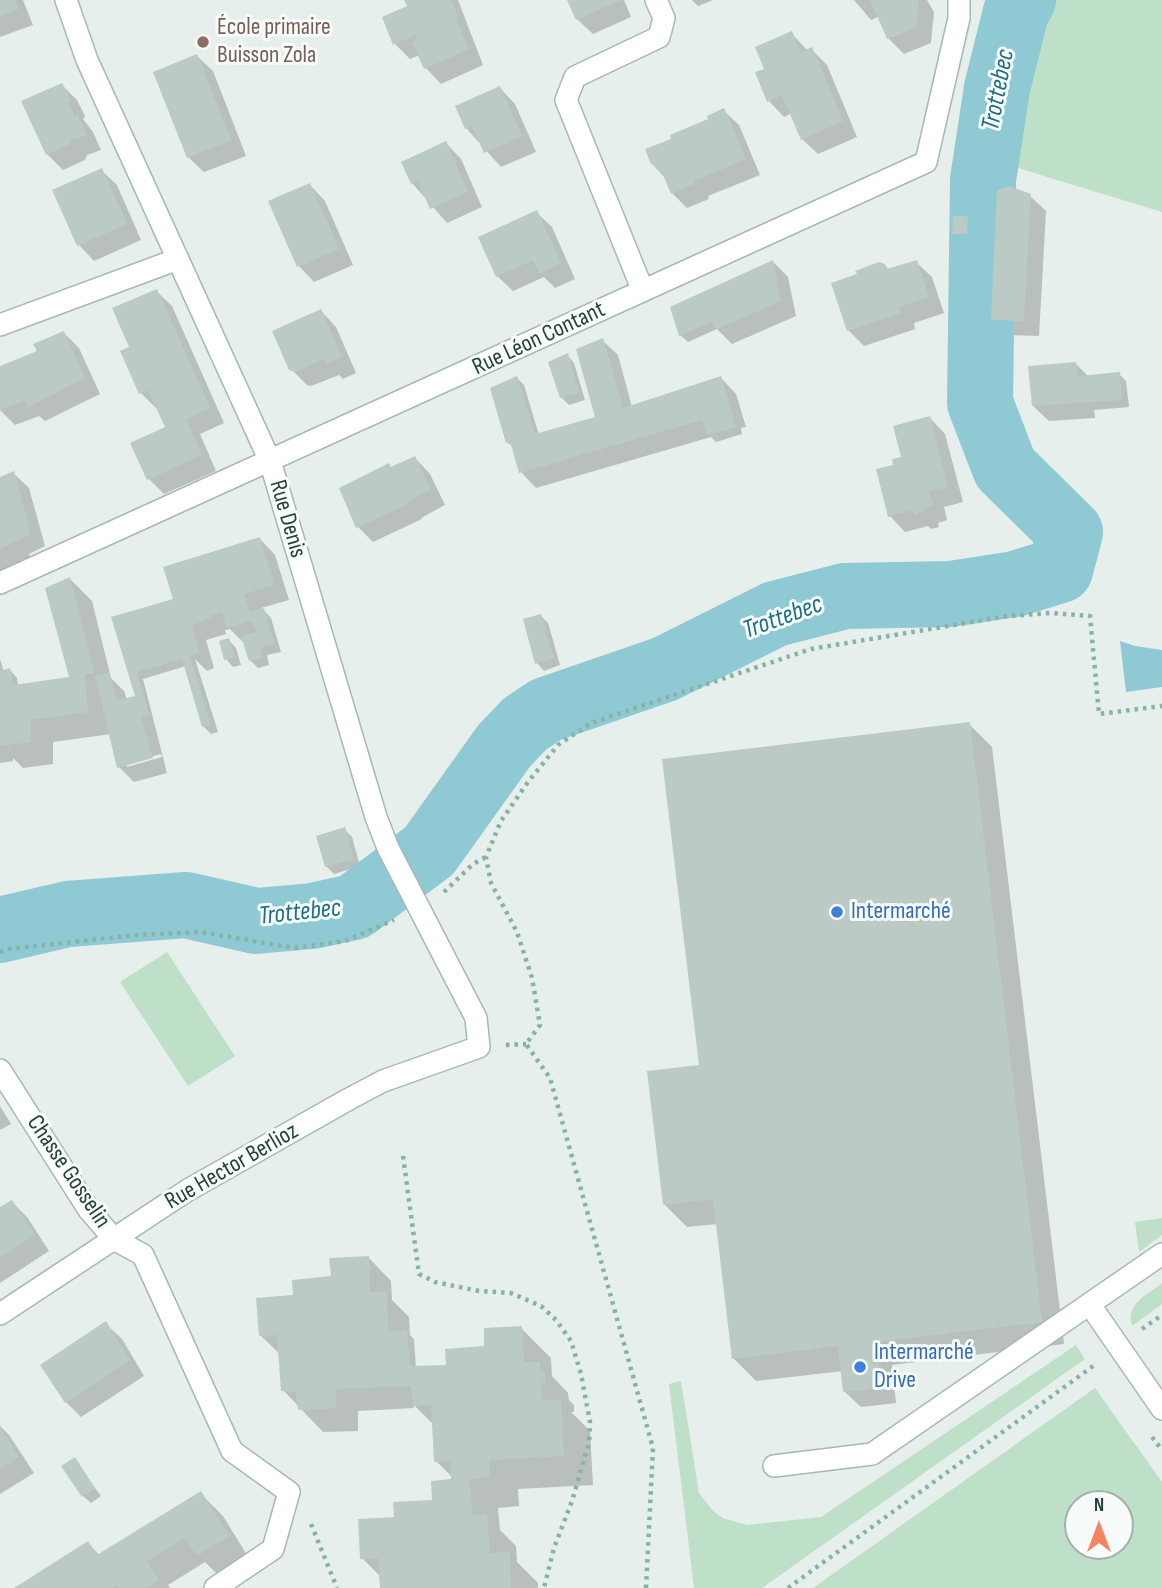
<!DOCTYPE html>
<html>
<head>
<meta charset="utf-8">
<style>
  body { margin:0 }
  #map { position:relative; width:1162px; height:1588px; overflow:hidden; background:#e6efeb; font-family:"Sofia Sans Condensed",sans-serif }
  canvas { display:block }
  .north { position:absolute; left:1064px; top:1490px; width:70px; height:70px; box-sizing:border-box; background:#f7fbf9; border:2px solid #a3b1ad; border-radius:50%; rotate:0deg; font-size:19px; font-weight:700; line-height:28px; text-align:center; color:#24423a }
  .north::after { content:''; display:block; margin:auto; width:24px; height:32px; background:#f4845f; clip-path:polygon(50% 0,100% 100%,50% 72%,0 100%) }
</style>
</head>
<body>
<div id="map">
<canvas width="1162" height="1588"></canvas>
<div class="north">N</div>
</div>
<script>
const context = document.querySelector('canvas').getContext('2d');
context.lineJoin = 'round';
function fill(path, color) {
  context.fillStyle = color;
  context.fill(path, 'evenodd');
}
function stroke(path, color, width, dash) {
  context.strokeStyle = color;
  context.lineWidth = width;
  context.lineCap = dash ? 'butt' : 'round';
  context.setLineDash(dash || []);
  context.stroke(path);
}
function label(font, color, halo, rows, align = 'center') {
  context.font = font + ' "Sofia Sans Condensed",sans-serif';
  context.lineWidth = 6;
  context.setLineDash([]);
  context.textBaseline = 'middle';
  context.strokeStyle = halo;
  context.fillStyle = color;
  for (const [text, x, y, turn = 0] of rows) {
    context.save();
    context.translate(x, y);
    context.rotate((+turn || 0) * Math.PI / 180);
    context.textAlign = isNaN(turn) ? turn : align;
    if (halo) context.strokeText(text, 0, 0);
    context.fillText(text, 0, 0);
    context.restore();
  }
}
const green = new Path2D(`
  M1049,0h113v212l-154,-47 15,-91 21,-67z
  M167,952l68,104 -47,30 -68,-104z
  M1162,1218v17l-23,17 -4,-30z
  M1162,1283v21l-30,22c-7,-22 15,-31 30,-43z
  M1076,1345l9,14 -323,229h-68l-25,-204 12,-3 18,112 14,18 10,7 24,7 74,-8z
  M1095,1388l67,94v106h-349zM1078,1504h42v42h-42z`);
const water = new Path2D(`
  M1120,641l15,5 27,4v37l-36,5z`);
const shadow = new Path2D(`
  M0,0h23l10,25 -33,12z
  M406,0h52l25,65 -42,19 -15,-16 -6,-13 -10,4 -15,-15 14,-37z
  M569,0h55l7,17 -38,17 -16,-15z
  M692,0h21l-15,6z
  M854,0h73l7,12 -3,31 -27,11 -16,-16 -10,-21 -7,3z
  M791,33l17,18 3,-2 16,16 30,72 -39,17 -16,-15 -10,-26 -8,4 -15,-16 -3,-31z
  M197,56l16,15 33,85 -42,16 -16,-15z
  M62,85l15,15 8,16 -2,3 10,13 8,18 -14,5 -2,5 -22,10 -16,-16z
  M500,88l15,16 21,48 -35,15 -35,-39z
  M723,110l16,15 21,50 -52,21 1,3 -22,9 -15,-15 38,-73z
  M446,143l15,16 21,48 -35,16 -35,-40z
  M101,170l16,15 24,55 -47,21 -15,-16z
  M310,185l15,16 28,64 -39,17 -15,-16 -28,-64z
  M1030,196l16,15 -7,125 -30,-1 -16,-16z
  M536,212l16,15 23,52 -20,9 -11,-11 -31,14 -16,-15z
  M968,218l7,7 -1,16h-13l-7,-7z
  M773,262l15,15 8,39 -64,28 -15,-15 -29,13 -8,-7z
  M916,262l16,15 12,36 -30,10 1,6 -51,17 -16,-16 36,-65 5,5z
  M156,291l16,15 52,117 -24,11 16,37 -52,23 -15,-15 19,-51 -10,-21 -2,1 -15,-15 -10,-45z
  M321,311l15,16 20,46 -13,6 -4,-4 -28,11 -4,-1 -16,-16z
  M64,333l15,15 21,46 -55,27 -6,-5 -24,9 -15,-15v-42l39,-16z
  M602,340l16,15 14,52 89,-29 15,16 10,33 -5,1 1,6 -26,8 -5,-5 -175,51 -15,-16 -7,-24 -7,-6 10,-64 7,7 15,50 58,-17z
  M567,355l7,8 11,37 -16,5 -8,-8z
  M1076,364l13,13 30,-3 7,7 3,26 -35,3 1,8 -46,3 -16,-15z
  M930,418l15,16 18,68 -19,5 3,13 -9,3 1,4 -8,2 -3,-3 -23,6 -15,-16 14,-58z
  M415,458l15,16 15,31 -24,13 1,1 -49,23 -15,-15 34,-58z
  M13,473l16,15 16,58 -16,8 1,3 -30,14v-92z
  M260,539l15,16 14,45 -28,8 10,10 10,34 -14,3 2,10 -11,3 -8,-8 -6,-17 -14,-14 -5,1 1,4 -20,6 8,28 -7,3 -12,-12 23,73 -7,2 -8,-8 -17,-60 -43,13 24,94 -33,9 -15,-15 -8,-33 -58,8v22l-30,4 -10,-10v3l-13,2v-104l4,13 6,-2 7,8 1,8 53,-8 -1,-99 22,22 19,77 13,13 3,9 10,-3 -24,-79 59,-17zM161,754l1,3 -35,10v-4z
  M541,616l7,7 12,42 -16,6 -7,-8z
  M229,640l7,8 5,17 -8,2 -7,-8z
  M969,724l23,23 72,597 -172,21 4,38 -35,4 -16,-15 -2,-21 -87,10 -23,-23 -16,-134 -30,3 -23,-23 37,-138z
  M344,829l8,8 8,29 -26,8 -8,-8z
  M0,1106l11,18 -11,6z
  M12,1202l15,15 22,34 -49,32v-74z
  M369,1258l22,23 1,19 17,17 1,18 4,4 2,29 32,-1 73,-39 30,30 1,18 16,17 1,7 5,5v7h-3l19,19 3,54 -75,4 1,17 -21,2 2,22 16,16 1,16 21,21v5h-156l-1,-11 -19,-19 34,-40 38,-17 19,-20v-3l-17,-17 -2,-36 -21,-21 1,4 -56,3v20l-35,1 -40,-42 -2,-35 -21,-20 35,-38z
  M106,1324l16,15 22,37 -63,41 -15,-15z
  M0,1426l9,9 25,38 -34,21z
  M74,1460l27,36 -10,7 -8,-7z
  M200,1493l23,23 27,44 -29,18 -16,-16 -37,23 2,3h-152l70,-45 12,13z`);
const river = new Path2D(`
  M0,930l68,-16 118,-9 70,16 56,-5 42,-9 75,-56 75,-105 21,-22 21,-14 119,-41 110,-55 70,-18 105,-2 65,-10 45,-14 10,-38 -65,-64 -25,-65 3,-223 14,-92 19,-76 7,-12`);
const building = new Path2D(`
  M0,0h15l4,9 -19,7z
  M404,0h47l7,16 -3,1 14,32 -45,20 -12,-27 5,-2 -2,-5 -22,10 -11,-28 25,-11z
  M567,0h54l-45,20z
  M870,0h49l-3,28 -29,11z
  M792,31l9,21 11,-5 31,74 -42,19 -19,-45 -15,7 -12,-30 9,-3 -9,-22z
  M197,54l34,86 -44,18 -34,-86z
  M62,83l9,17 -3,3 6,12 3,-1 10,21 -16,5 -1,4 -24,11 -25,-54z
  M500,86l22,50 -38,17 -12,-27 -7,3 -10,-23z
  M724,108l22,51 -52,22 1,2 -24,11 -7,-17 -14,-15 -5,-13 26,-10 -1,-4 38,-16 -1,-3z
  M446,141l22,51 -38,17 -12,-28 -7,3 -10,-22z
  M102,168l25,56 -50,22 -25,-56z
  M310,183l29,66 -42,18 -29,-66z
  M1009,186l22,8 -7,127 -33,-1 6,-130z
  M537,210l24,53 -22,11 -6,-14 -37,17 -18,-40z
  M953,216h15l-1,18h-15z
  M773,260l8,41 -66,29 -2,-9 -34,15 -9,-29z
  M917,260l12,37 -30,10 2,6 -54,18 -16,-48 26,-9 -2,-3 24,-9 6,2 2,5z
  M157,289l53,119 -24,11 16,36 -55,25 -17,-37 35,-16 -17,-37 -9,4 -19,-43 9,-4 -17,-39z
  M321,309l21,48 -16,7 -2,-5 -29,13 -6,-2 -17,-39z
  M64,331l21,47 -57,29 -3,-7 -25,10v-44l37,-15 -4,-7z
  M603,338l20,70 98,-32 15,51 -29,8 -5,-15 -183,53 -9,-32 -4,2 -16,-55 27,-12 18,58 60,-17 -19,-68z
  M568,353l11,40 -19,5 -12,-36z
  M1076,362l2,14 42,-4 2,28 -90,6 -4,-40z
  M930,416l18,71 -19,4 4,14 -10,3 1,4 -10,3 -1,-5 -25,7 -12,-48 17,-4 -1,-6 9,-2 -8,-31z
  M415,456l16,34 -24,12 1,2 -52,24 -17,-40 50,-25 2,4z
  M14,471l17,63 -31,15v-72z
  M260,537l14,48 -30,9 6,18 14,-4 11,36 -15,4 3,10 -14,3 -8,-25 15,-4 -4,-11 -25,7 -5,-15 -11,2v3l-19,7 7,28 -9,3 21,69 -9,2 -20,-68 -45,13 12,43 -8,2 12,41 -36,10 -22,-92 14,-3 8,27 18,-4 -24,-79 62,-18 -10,-32z
  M70,577l24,97h-9l3,38 -57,8v22l-31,4v-75l10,-3 3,17 56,-8 -24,-89z
  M541,614l13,44 -19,6 -12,-45z
  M229,638l6,19 -11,3 -5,-19z
  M970,722l72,600 -166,20 6,46 -39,4 -5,-46 -106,13 -19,-160 -50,6 -16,-134 52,-6 -37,-306z
  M345,827l9,32 -29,8 -9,-31z
  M12,1200l23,35 -35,23v-51z
  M369,1256l1,36h17l1,39 19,-1 3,36 36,-1 -1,-16 39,-3v-18l38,-2 2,36h16v8l5,3v10h-4l1,17h19l3,56 -75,4 1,17 -21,2 4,36h14l3,38 20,-1 1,36h-131l-2,-30 -18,1 -2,-40 36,-2 -1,-15 39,-2 -1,-19 20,-2v-18l-17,1 -3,-57 -18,1 -2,-20 -75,3v19l-38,2 -2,-18 -15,-1 -4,-56 -18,1 -3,-38 37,-3 -1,-15 39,-4 -2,-18z
  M106,1321l24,39 -65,43 -25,-38z
  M0,1427l19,30 -19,12z
  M75,1457l20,31 -13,9 -21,-31z
  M201,1491l28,45 -32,20 -12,-18 -38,23 12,19 -13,8h-27l-2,-3 -4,3h-99l74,-47 9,14z`);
const path = new Path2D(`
  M444,892l29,-28 13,-7
  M0,952l8,-3 129,-14 64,-3 94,16 50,-7 49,-21
  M506,1045l20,-1
  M403,1156l16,118 16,8 44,9 32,2 30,13 15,14 15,21 10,33 9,48 -1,21 -17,58 -18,47 -10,40
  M1142,1329l20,-14
  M1152,1437l10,13
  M311,1524l26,64
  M646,1588l7,-140 -103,-370 -24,-34 14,-19 -8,-47 -15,-46 -26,-49 -5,-26 15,-36 27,-39 30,-37 33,-22 220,-74 197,-33 43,-3 39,3 9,98 63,-8
  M788,1588l308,-224`);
const minor = new Path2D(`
  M643,291l-77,-191 9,-23 84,-40 5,-19 -8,-18
  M0,325l178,-66
  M0,583l926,-421 33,-144v-18
  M0,1070l89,140 25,29 29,16 89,196 57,41 -16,57 -58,39
  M1090,1305l72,104
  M0,1314l188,-124 161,-91 34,-18 96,-34 -3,-29 -88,-170 -12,-31 -106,-356 -183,-401 -21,-60
  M774,1466l98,-12 290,-200`);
const markers = [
  [203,42,7,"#8d6e63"],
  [837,912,7,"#3f7fe0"],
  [860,1367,7,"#3f7fe0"]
];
const educationNames = [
  ["École primaire",217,28],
  ["Buisson Zola",217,56]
];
const streetNames = [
  ["Rue Léon Contant",539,339,-25],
  ["Rue Denis",287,519,74],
  ["Rue Hector Berlioz",232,1167,-30],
  ["Chasse Gosselin",68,1172,56]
];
const shopNames = [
  ["Intermarché",851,912],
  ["Intermarché",874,1353],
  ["Drive",874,1381]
];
const waterNames = [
  ["Trottebec",999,90,-79],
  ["Trottebec",783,618,-20],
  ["Trottebec",300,913,-6]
];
fill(green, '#bfe0c8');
fill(water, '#8ec9d4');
fill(shadow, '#0003');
stroke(river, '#8ec9d4', 66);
fill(building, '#bbcac4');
stroke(minor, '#a8b8b2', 24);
stroke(path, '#86b3a5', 4.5, [3.5, 5]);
stroke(minor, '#fff', 21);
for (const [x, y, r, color] of markers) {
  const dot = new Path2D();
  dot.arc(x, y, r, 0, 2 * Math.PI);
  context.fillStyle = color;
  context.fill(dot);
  stroke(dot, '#f7fbf9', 2.5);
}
label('24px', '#785e54', '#f7fbf9', educationNames, 'left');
label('24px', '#24423a', '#f7fbf9', streetNames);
label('24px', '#366cbe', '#f7fbf9', shopNames, 'left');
label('italic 26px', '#1c6f80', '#f7fbf9', waterNames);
</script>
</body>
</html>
